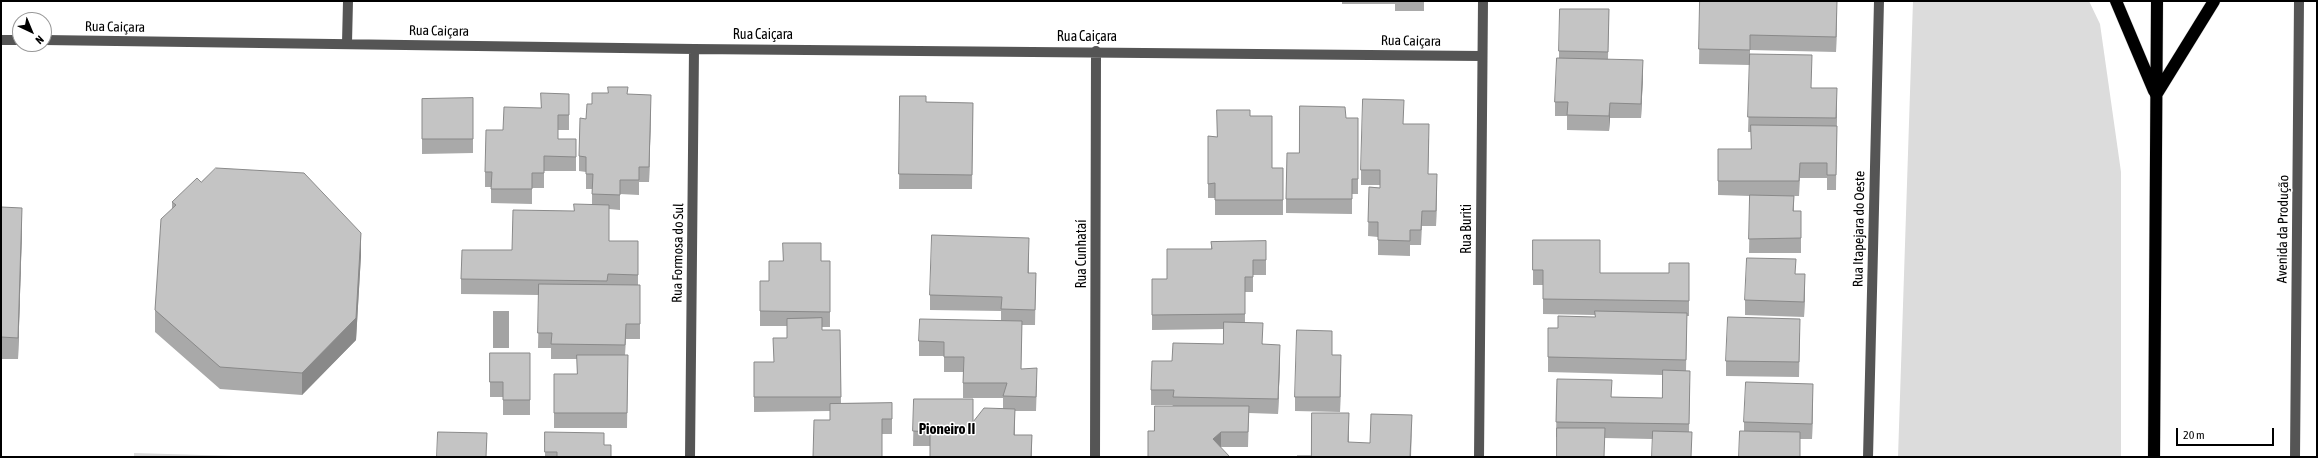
<!DOCTYPE html>
<html>
<head>
<meta charset="utf-8">
<style>
  body { margin:0 }
  #map { position:relative; width:2318px; height:458px; overflow:hidden; background:#fff; font-family:"Asap Condensed",sans-serif }
  canvas { display:block }
  .frame { position:absolute; inset:0; border:2px solid #000; pointer-events:none }
  .north { position:absolute; left:12px; top:12px; width:40px; height:40px; box-sizing:border-box; background:#fff; border:1px solid #999; border-radius:50%; rotate:136deg; font-size:11px; font-weight:700; line-height:16px; text-align:center; color:#000 }
  .north::after { content:''; display:block; margin:auto; width:14px; height:18px; background:#000; clip-path:polygon(50% 0,100% 100%,50% 72%,0 100%) }
  .scale { position:absolute; left:2176px; top:428px; width:98px; height:18px; box-sizing:border-box; border:2px solid #000; border-top:0; padding-left:5px; font-size:12px; line-height:14px; white-space:nowrap; color:#000; -webkit-text-stroke:3px #fff; paint-order:stroke }
</style>
</head>
<body>
<div id="map">
<canvas width="2318" height="458"></canvas>
<div class="frame"></div>
<div class="north">N</div>
<div class="scale">20 m</div>
</div>
<script>
const context = document.querySelector('canvas').getContext('2d');
context.lineJoin = 'round';
function fill(path, color) {
  context.fillStyle = color;
  context.fill(path, 'evenodd');
}
function stroke(path, color, width, dash) {
  context.strokeStyle = color;
  context.lineWidth = width;
  context.lineCap = dash ? 'butt' : 'round';
  context.setLineDash(dash || []);
  context.stroke(path);
}
function label(font, color, halo, rows, align = 'center') {
  context.font = font + ' "Asap Condensed",sans-serif';
  context.lineWidth = 3;
  context.setLineDash([]);
  context.textBaseline = 'middle';
  context.strokeStyle = halo;
  context.fillStyle = color;
  for (const [text, x, y, turn = 0] of rows) {
    context.save();
    context.translate(x, y);
    context.rotate((+turn || 0) * Math.PI / 180);
    context.textAlign = isNaN(turn) ? turn : align;
    if (halo) context.strokeText(text, 0, 0);
    context.fillText(text, 0, 0);
    context.restore();
  }
}
const green = new Path2D(`
  M1913,1h176l11,23 21,148v285h-223z
  M134,453l135,4h-135z`);
const water = new Path2D(`
  M493,311h16v37h-16z`);
const minor = new Path2D(`
  M1,40h19
  M44,40l650,9 788,7
  M347,43l1,-42
  M690,457l4,-408
  M1095,457l1,-406
  M1479,457l4,-456
  M1868,457l11,-456
  M2295,457l4,-456`);
const highway = new Path2D(`
  M2116,1l38,90
  M2156,95l58,-94
  M2154,457l3,-456`);
const wall = new Path2D(`
  M1342,1h82v10h-29v-7h-53z
  M1700,1l137,12 -1,39 -86,-2v4l62,34 25,15 -1,87h-9v-12h-27l-1,18h-5v15l7,15v27h-52l1,-57 -32,-1v-46h33v-17h-3l2,-67 -51,-1z
  M1609,9l-1,50 35,16 -2,43h-31l-1,13 -42,-1v-14h-12v-14l4,-44v-7z
  M628,94l23,16 -2,72h-10v13l-19,-1v16l-11,-1v32h29v44h2v54h-14l-1,16h3l-1,73h-73v-54h23v-15h-26v-11h-13l1,-53 -78,-1v-15l51,-29 62,-39 18,-6v-16h-6v-17l-7,-1v-15l7,-37 6,-15z
  M900,96l26,6 47,1 -1,86h-73z
  M473,98v55l-51,1v-55z
  M569,108v22h-11v9h18v32h-32v17h-12v16l-41,-1v-16h-6v-15l18,-42z
  M1250,116l22,52h11v47h-68v-17h-7v-62l9,1z
  M1346,118h12v76h-6v20l-66,-1v-14l13,-46z
  M1403,124l26,15 -1,35 9,14 -1,38h-14l-1,19h-11v11l-32,-1v-18l-10,-1 1,-49 11,1v-3h-19v-15z
  M201,182l160,73 -5,85 -54,55 -82,-6 -65,-57v-22l17,-101v-7z
  M1,207l21,23 -4,129h-17z
  M1533,240l67,33h69l20,-10v53h-2l-1,55 4,15 -1,46 -37,7 -96,-2 1,-58 55,18 50,1 1,-23 -115,-3v-44h10l37,-11v-2l-52,-1v-29h-10z
  M1266,241v34h-13v17h-8v31l18,21 17,16 -2,54 -29,-1 -1,34h-27l-67,-16 19,-26h-22v-15l21,-29 51,-17 1,-15 -72,1v-51h15l44,-30v-7z
  M1029,253v20h7l-1,52h-13l-1,44 16,14 -1,28h-21v24h17v22h-102v-11h-17l1,-47 59,23 30,-13v-11h-40v-26h-19v-16h-25v-15l82,-21v-9l-71,-1v-15z
  M821,261h9v66h-8v3h18l1,73h51v31h-10l-52,-14v-9l-76,1v-50h20l13,-24v-12h-27v-45h9z
  M1796,274l9,15 -1,28 -59,-2v-15z
  M1800,333l-1,44 -73,-1v-15z
  M490,353h40v62h-27v-18h-13z
  M1332,355l9,15 -1,42 -45,-1v-14z
  M1813,399l-1,40h-12l-56,-8v-9z
  M545,432l59,13 7,12h-66z`);
const shadedWall = new Path2D(`
  M1837,1v12l-1,39v-15z
  M1643,60v15l-2,43v-14z
  M1837,88v15l-1,30v-15z
  M651,95v15l-2,72v-15z
  M1610,103v15l-1,13v-15z
  M1437,174v14l-1,38v-15z
  M22,208v22l-4,129v-21z
  M361,233v22l-5,85 -54,55v-22z
  M1805,274v15l-1,28v-15z
  M1280,345v15l-2,54v-15z
  M1341,355v15l-1,42v-15z
  M1813,384v15l-1,40v-15z
  M1349,413v24l-1,20v-15z
  M1412,415l-1,42h-1z
  M1221,432v15l-8,7v-15z`);
const building = new Path2D(`
  M1700,1h137l-1,36 -86,-2v15l-51,-1z
  M1560,9h49l-1,43 -49,-1z
  M1750,54l62,1 -1,33h26l-1,30 -88,-1z
  M1557,58l86,2 -2,44 -31,-1 -1,13 -42,-1 1,-13h-13z
  M608,87h20l-1,7 24,1 -2,72h-10v13h-19v15l-28,-1 1,-20h-7v-17l-7,-1 1,-38 6,1 1,-15h5v-11h16z
  M541,93l28,1v21h-11v24h18v18l-32,-1v17h-12v16h-41l1,-17h-7l1,-42h17l1,-23 37,1z
  M900,96h26v6l47,1 -1,72 -73,-1z
  M473,98v41h-51v-40z
  M1363,99l41,1 -1,24h26l-1,50h9l-1,37h-14l-1,19h-11v11l-32,-1v-18h-10l1,-35 11,1v-18h-19z
  M1300,106l45,1 1,11h12v61h-6v20h-66l1,-46h12z
  M1217,110h33v6h22v52h11v32h-68v-17l-7,1v-48l9,1z
  M1751,125l86,1 -1,49h-9v-12h-27l-1,18h-81v-32h33z
  M216,168l88,5 57,60 -5,85 -54,55 -82,-6 -65,-57 6,-91 15,-14 -4,-3 25,-24 4,4z
  M1750,195l44,1 -1,15h8v27l-52,1z
  M574,204l35,1v36h29v34l-30,-1 -1,7 -146,-2 1,-29h50l1,-40 61,1z
  M1,207l21,1 -4,130 -17,-1z
  M932,235l97,3 -1,35h8l-1,37 -34,-1 1,-12 -72,-2z
  M1533,240h67v33h69v-10h20v38l-146,-2v-29h-10z
  M1266,241v19h-13v17h-8v37l-93,1v-36h15v-30h45l-1,-7z
  M783,243h38v18h9v51l-70,-1v-30h9v-20h14z
  M1747,258l49,1 -1,15h10l-1,28 -59,-2z
  M539,284l101,1v39h-14l-1,21 -74,-1 1,-11h-14z
  M1595,311l92,2 -1,47 -138,-3v-29h10v-12l37,1z
  M1728,317l72,2 -1,43 -73,-1z
  M822,318v12h18l1,67h-87v-35h20l-1,-24h14v-19z
  M920,319l102,2 -1,48 16,-1 -1,29 -33,-1 4,-13h-44l1,-26h-20v-15l-25,-1z
  M1224,322l39,1 -1,21 18,1 -2,54 -105,-2 1,-7h-23l1,-29h20l1,-18 50,1z
  M1297,330l35,1v24h9l-1,42h-45z
  M490,353h40v47h-27v-18h-13z
  M577,355h51l-1,58h-73v-39h23z
  M1663,370l27,1 -1,53 -133,-2 1,-43 55,1 -1,17 51,1z
  M1746,382l67,2 -1,40 -68,-2z
  M914,399h59v23l11,-14 31,1 -1,26h18l-1,22h-101v-25l-17,-1z
  M892,403v16h-10v38h-69l1,-37h16v-16z
  M1155,406h94l-1,26h-27l-8,7 17,18h-82v-26h6z
  M1312,413h37l-1,29 22,1 1,-29 41,1 -2,42h-113v-1h14z
  M1557,428h48l-1,29h-47z
  M1653,431l39,1 -1,25h-39z
  M1740,431l60,1v25h-61z
  M438,432l49,1 -1,24h-49z
  M545,432l59,1v12h7v12h-54v-5h-12z`);
const streetNames = [
  ["Rua Caiçara",115,27,1],
  ["Rua Caiçara",439,31,1],
  ["Rua Caiçara",763,35],
  ["Rua Caiçara",1087,37],
  ["Rua Caiçara",1411,41,1],
  ["Rua Buriti",1467,229,-90],
  ["Rua Itapejara do Oeste",1859,229,-89],
  ["Avenida da Produção",2283,229,-89],
  ["Rua Formosa do Sul",678,253,-89],
  ["Rua Cunhataí",1082,254,-90]
];
const neighbourhoodNames = [
  ["Pioneiro II",947,429]
];
fill(green, '#dcdcdc');
fill(water, '#a3a3a3');
stroke(highway, '#dbdbdb', 13);
stroke(minor, '#555', 10);
stroke(highway, '#000', 12);
fill(wall, '#a9a9a9');
fill(shadedWall, '#898989');
fill(building, '#c4c4c4');
stroke(building, '#898989', 1);
label('14px', '#000', '#fff', streetNames);
label('bold 15px', '#000', '#fff', neighbourhoodNames);
</script>
</body>
</html>
